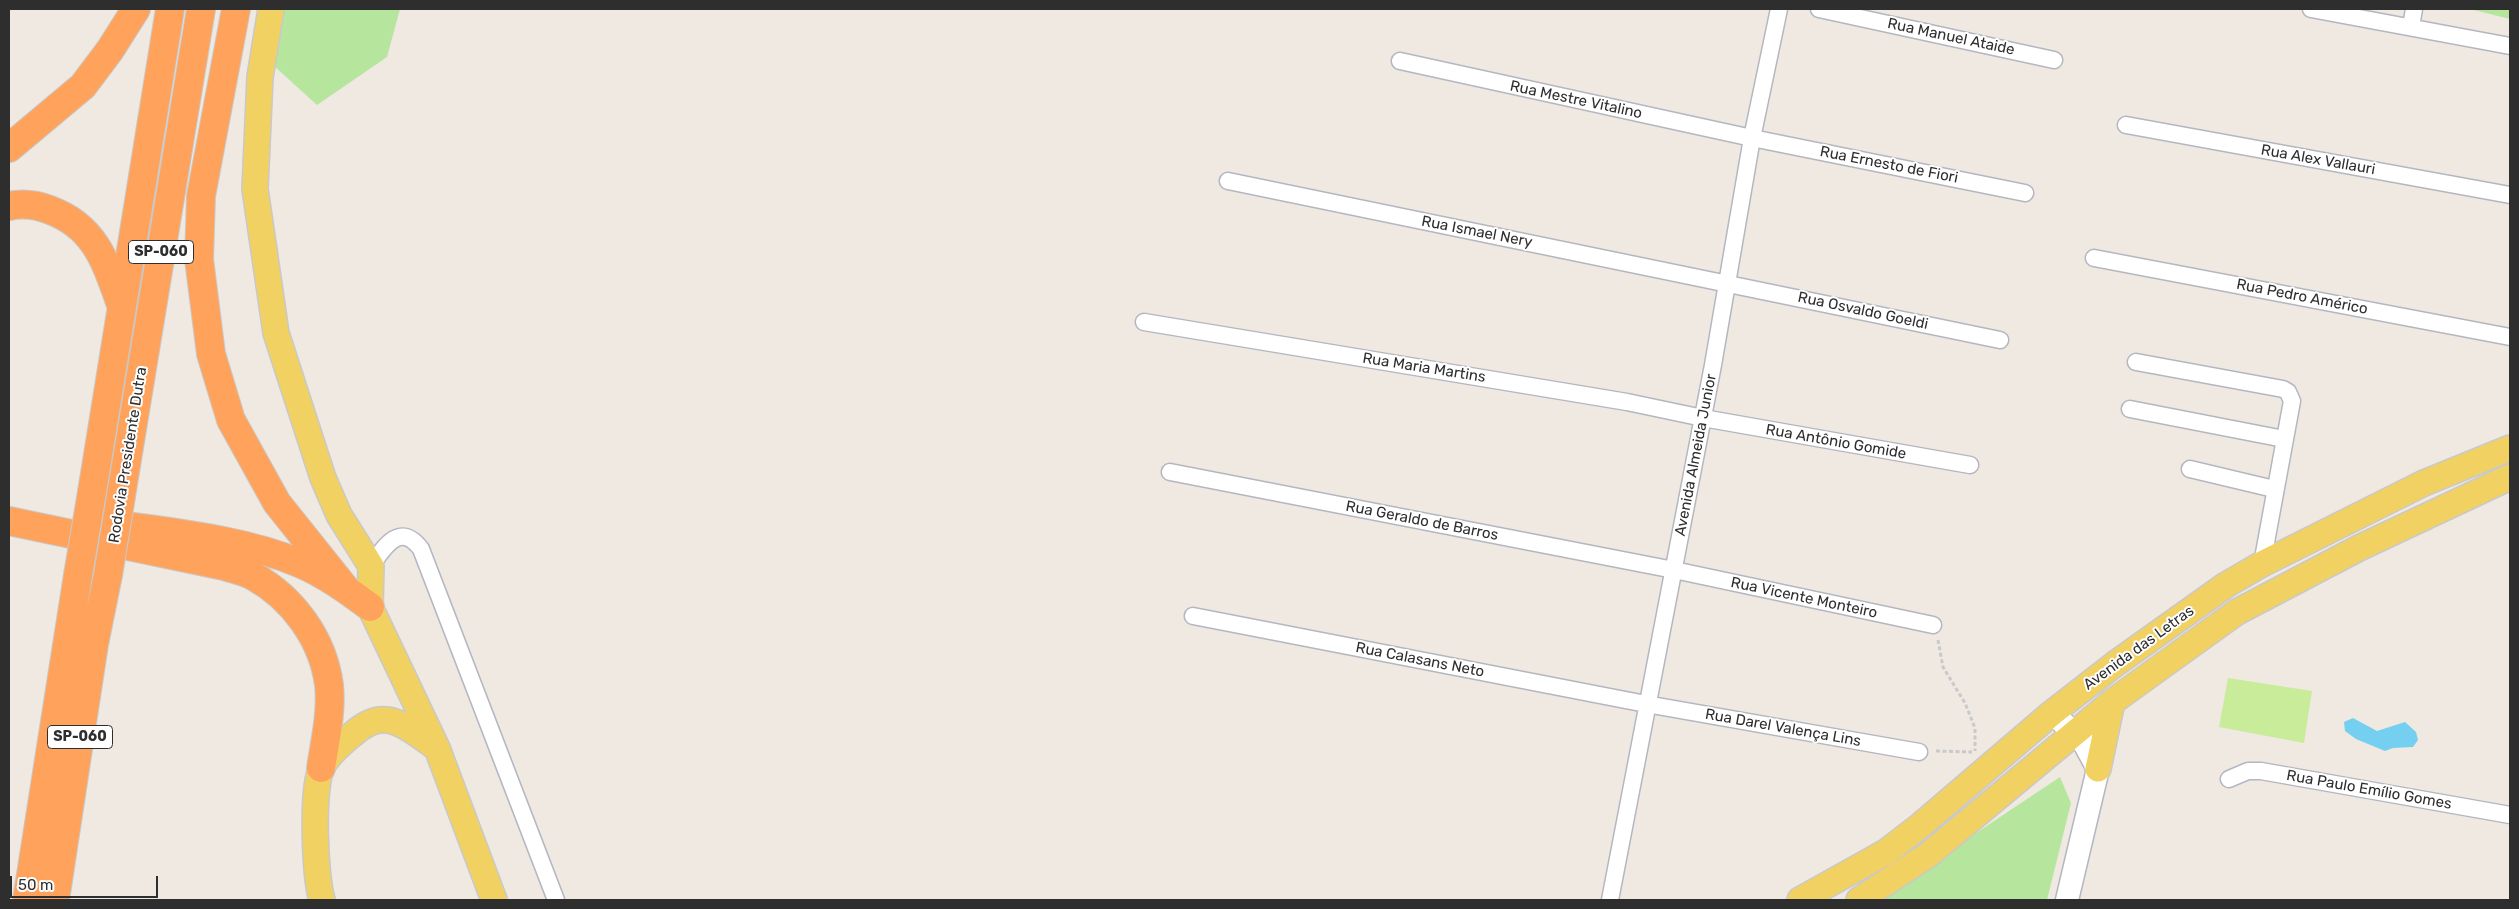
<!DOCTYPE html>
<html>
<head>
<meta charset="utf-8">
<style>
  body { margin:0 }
  #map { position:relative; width:2519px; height:909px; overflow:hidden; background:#efe9e1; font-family:Rubik,sans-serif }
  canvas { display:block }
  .frame { position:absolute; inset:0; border:10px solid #2e2e2e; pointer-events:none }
  .scale { position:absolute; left:10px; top:876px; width:148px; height:22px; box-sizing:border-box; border:2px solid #2e2e2e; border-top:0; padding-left:6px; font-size:15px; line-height:18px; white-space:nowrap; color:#2e2e2e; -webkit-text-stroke:4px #fff; paint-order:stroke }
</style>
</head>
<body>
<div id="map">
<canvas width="2519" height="909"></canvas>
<div class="frame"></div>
<div class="scale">50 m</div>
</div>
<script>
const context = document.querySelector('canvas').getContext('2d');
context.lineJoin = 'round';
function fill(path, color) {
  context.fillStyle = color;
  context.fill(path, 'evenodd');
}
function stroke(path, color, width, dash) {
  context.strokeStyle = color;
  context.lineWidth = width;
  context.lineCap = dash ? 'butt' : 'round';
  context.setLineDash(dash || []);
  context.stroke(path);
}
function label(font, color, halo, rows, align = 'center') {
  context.font = font + ' Rubik,sans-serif';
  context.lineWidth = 4;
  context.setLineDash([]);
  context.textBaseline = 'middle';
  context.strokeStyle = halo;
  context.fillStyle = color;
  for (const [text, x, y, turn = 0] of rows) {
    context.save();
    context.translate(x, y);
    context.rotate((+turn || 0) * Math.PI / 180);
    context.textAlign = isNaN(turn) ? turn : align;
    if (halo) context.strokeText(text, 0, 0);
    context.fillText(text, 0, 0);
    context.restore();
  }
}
const green = new Path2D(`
  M284,9h116l-13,48 -70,48 -44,-40z
  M2470,9h40v10z
  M2060,777l11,26 -24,97h-171z`);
const pitch = new Path2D(`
  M2228,678l84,13 -8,52 -85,-16z`);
const water = new Path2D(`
  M2353,718l24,13 28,-9 11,10 2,8 -5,7 -20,1 -8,3 -29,-12 -11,-8 -1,-9z`);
const path = new Path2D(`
  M1938,640l5,27 22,36 10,25v23
  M1936,751l36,1`);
const minor = new Path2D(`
  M1819,9l235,51
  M2311,9l199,37
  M2411,27l3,-18
  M1400,61l352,77 273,55
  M2126,125l384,70
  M1228,181l772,159
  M2094,258l416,79
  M1144,322l483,80 76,16 267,47
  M2136,362l147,27 5,3 4,9 -30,163
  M2130,409l154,30
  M2190,469l84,20
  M1170,472l504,98 259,55
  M371,566c13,-19 29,-45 50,-17l135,351
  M1193,616l453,88 273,48
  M2229,779l19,-8h13l249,44
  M1610,900l103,-535 39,-227 27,-129`);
const secondary = new Path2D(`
  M2052,713l31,28 15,28 -31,131`);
const primary = new Path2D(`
  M271,9l-11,68 -5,112 21,144 47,145 16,37 32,51 -1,41 67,141 57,152
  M2098,769l14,-67
  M322,900c-7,-23 -11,-112 0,-133 6,-12 20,-24 31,-33 9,-8 21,-16 34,-14 17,2 35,18 50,28
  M1800,900l86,-48 35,-27 131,-112 63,-49 111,-79 36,-21 162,-81 86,-35
  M1859,900l69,-45 184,-153 125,-90 122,-64 151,-71`);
const motorway = new Path2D(`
  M236,9l-35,187 -2,63 12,95 20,66 46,83 68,85
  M9,148l74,-62 27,-36 26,-41
  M9,206c14,-3 28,-1 41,4 46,17 56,53 71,95
  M92,492l78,-483
  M121,496l80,-487
  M9,521l215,45c9,3 20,5 29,10 40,22 70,63 76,109 3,27 -4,56 -8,83
  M94,521c66,11 143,16 205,42 26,11 48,27 71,44
  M27,900l51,-325
  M55,900l39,-256 14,-69`);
const motorwayBridge = new Path2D(`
  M78,575l14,-83
  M108,575l13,-79`);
const shields = [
  [161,252,65],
  [80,737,65]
];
const shieldNames = [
  ["SP-060",161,252],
  ["SP-060",80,737]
];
const streetNames = [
  ["Rua Manuel Ataide",1951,37,12],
  ["Rua Mestre Vitalino",1576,100,12],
  ["Rua Alex Vallauri",2318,160,10],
  ["Rua Ernesto de Fiori",1889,165,11],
  ["Rua Ismael Nery",1477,232,11],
  ["Rua Pedro Américo",2302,297,11],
  ["Rua Osvaldo Goeldi",1863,311,12],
  ["Rua Maria Martins",1424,368,9],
  ["Rua Antônio Gomide",1836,442,10],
  ["Rodovia Presidente Dutra",128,455,-81],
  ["Avenida Almeida Junior",1696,455,-79],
  ["Rua Geraldo de Barros",1422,521,11],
  ["Rua Vicente Monteiro",1804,598,12],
  ["Avenida das Letras",2139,648,-36],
  ["Rua Calasans Neto",1420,660,11],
  ["Rua Darel Valença Lins",1783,728,10],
  ["Rua Paulo Emílio Gomes",2369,790,10]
];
fill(green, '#b6e59e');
fill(pitch, '#c9ec9a');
fill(water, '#75cff0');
stroke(minor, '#b4b7c1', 19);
stroke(secondary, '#b4b7c1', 25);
stroke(primary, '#c9c9c9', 28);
stroke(motorway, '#c9c9c9', 30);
stroke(path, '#c9c9c9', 3, [4, 2.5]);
stroke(minor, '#fff', 16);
stroke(secondary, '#fff', 22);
stroke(primary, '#f2d163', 25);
stroke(motorway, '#ffa35c', 28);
stroke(motorwayBridge, '#c9c9c9', 30, []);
stroke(motorwayBridge, '#ffa35c', 28);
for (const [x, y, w] of shields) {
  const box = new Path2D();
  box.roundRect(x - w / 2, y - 11.5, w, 23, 4);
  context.fillStyle = '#fff';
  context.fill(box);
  stroke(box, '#2e2e2e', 1);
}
label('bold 14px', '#2e2e2e', null, shieldNames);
label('15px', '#2e2e2e', '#fff', streetNames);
</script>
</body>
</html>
